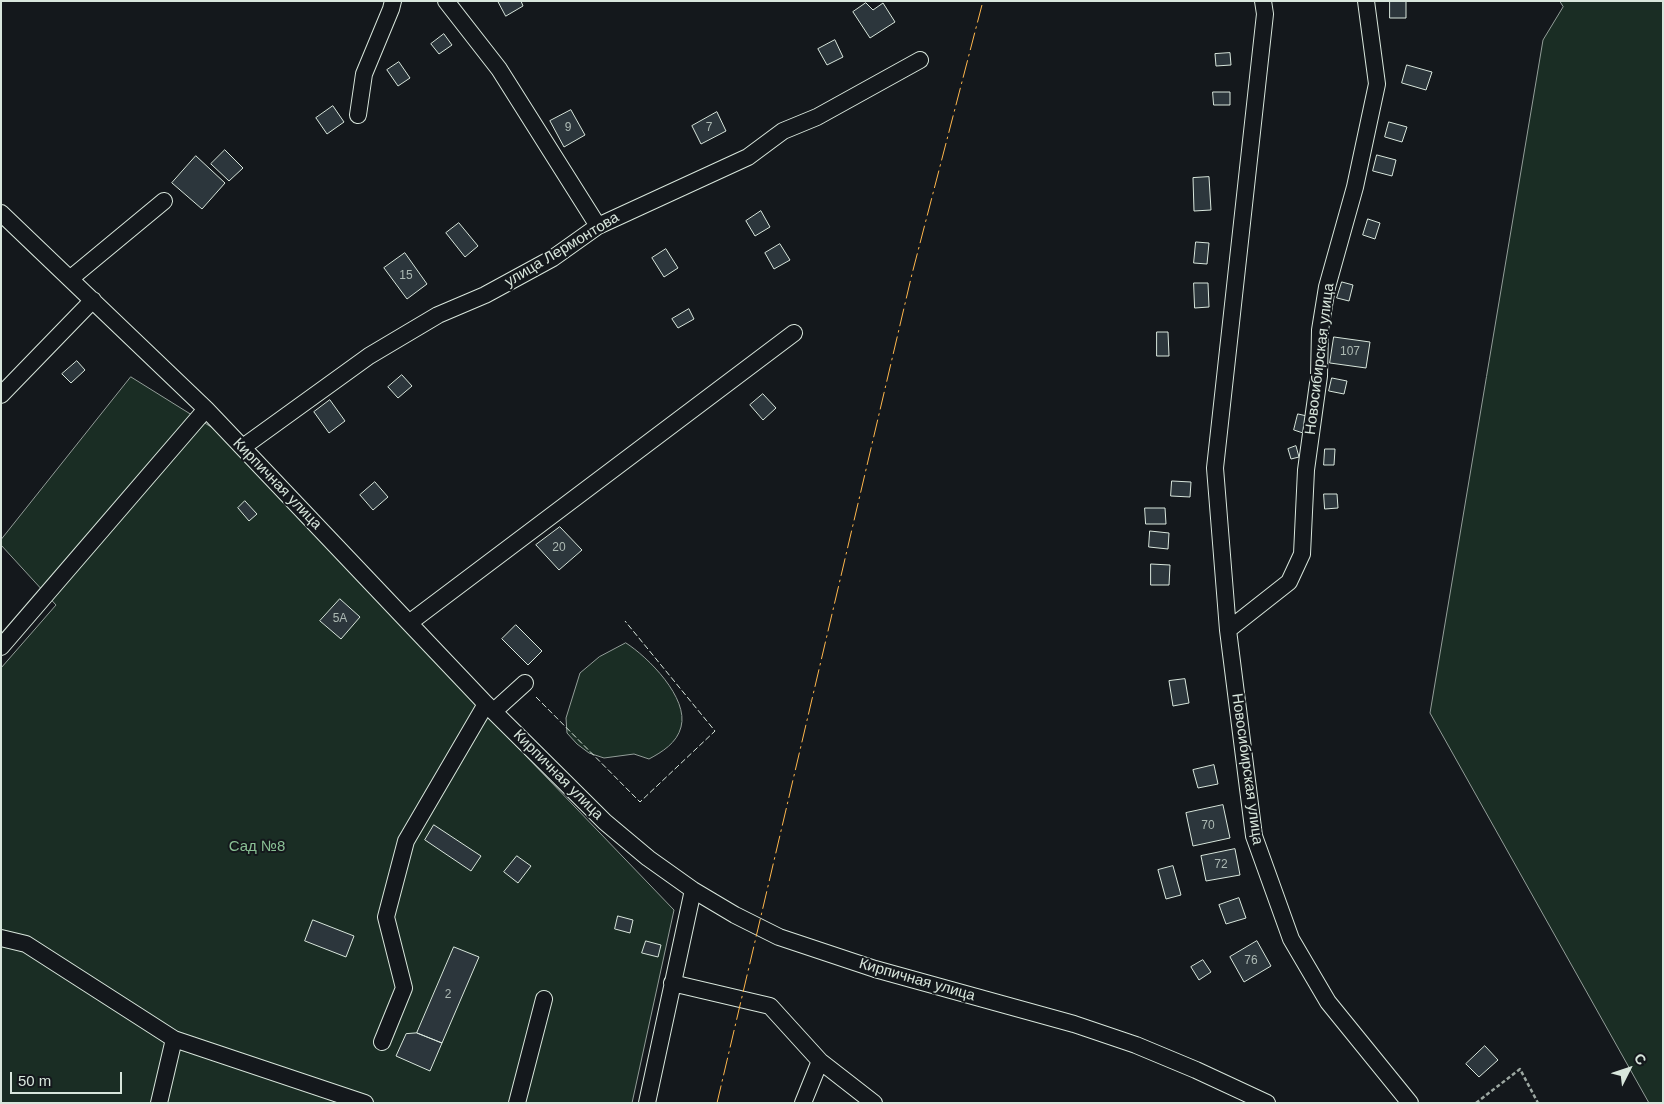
<!DOCTYPE html>
<html>
<head>
<meta charset="utf-8">
<style>
  body { margin:0 }
  #map { position:relative; width:1664px; height:1104px; overflow:hidden; background:#14181c; font-family:Arial,sans-serif }
  canvas { display:block }
  .frame { position:absolute; inset:0; border:2px solid #d8e6dc; pointer-events:none }
  .north { position:absolute; left:1604px; top:1044px; width:50px; height:50px; -webkit-text-stroke:4px #14181c; paint-order:stroke; rotate:49deg; font-size:14px; font-weight:700; line-height:20px; text-align:center; color:#d8e6dc }
  .north::after { content:''; display:block; margin:auto; width:18px; height:22px; background:#d8e6dc; clip-path:polygon(50% 0,100% 100%,50% 72%,0 100%) }
  .scale { position:absolute; left:10px; top:1072px; width:112px; height:22px; box-sizing:border-box; border:2px solid #d8e6dc; border-top:0; padding-left:6px; font-size:15px; line-height:18px; white-space:nowrap; color:#d8e6dc; -webkit-text-stroke:4px #14181c; paint-order:stroke }
</style>
</head>
<body>
<div id="map">
<canvas width="1664" height="1104"></canvas>
<div class="frame"></div>
<div class="north">С</div>
<div class="scale">50 m</div>
</div>
<script>
const context = document.querySelector('canvas').getContext('2d');
context.lineJoin = 'round';
function fill(path, color) {
  context.fillStyle = color;
  context.fill(path, 'evenodd');
}
function stroke(path, color, width, dash) {
  context.strokeStyle = color;
  context.lineWidth = width;
  context.lineCap = dash ? 'butt' : 'round';
  context.setLineDash(dash || []);
  context.stroke(path);
}
function label(font, color, halo, rows, align = 'center') {
  context.font = font + ' Arial,sans-serif';
  context.lineWidth = 4;
  context.setLineDash([]);
  context.textBaseline = 'middle';
  context.strokeStyle = halo;
  context.fillStyle = color;
  for (const [text, x, y, turn = 0] of rows) {
    context.save();
    context.translate(x, y);
    context.rotate((+turn || 0) * Math.PI / 180);
    context.textAlign = isNaN(turn) ? turn : align;
    if (halo) context.strokeText(text, 0, 0);
    context.fillText(text, 0, 0);
    context.restore();
  }
}
const green = new Path2D(`
  M1560,1h103v1102h-14l-219,-390 113,-673 20,-33z
  M131,377l85,53 185,196 273,284 -42,193h-631v-435l55,-63 -55,-60v-5z
  M626,643c22,14 63,55 55,84 -4,16 -19,25 -32,32l-15,-5 -30,4 -15,-5 -12,-9 -10,-11 -1,-15 14,-45 19,-16z`);
const building = new Path2D(`
  M498,1h23l2,5 -17,10z
  M1390,1h16v17h-16z
  M866,3l7,7 10,-7 12,19 -25,16 -17,-26z
  M444,34l8,11 -13,9 -8,-10z
  M835,40l8,17 -16,8 -9,-16z
  M1230,53l1,12 -15,1 -1,-12z
  M399,62l11,16 -12,8 -11,-16z
  M1407,65l25,7 -6,18 -24,-7z
  M1213,92h17v13h-16z
  M333,106l11,16 -17,12 -11,-16z
  M571,110l14,25 -21,12 -14,-26z
  M717,112l9,19 -25,13 -9,-18z
  M1389,122l18,5 -5,15 -17,-5z
  M225,150l18,18 -14,13 -18,-17z
  M1377,155l19,5 -4,16 -19,-5z
  M196,156l29,27 -23,26 -30,-26z
  M1209,177l2,33 -17,1 -1,-33z
  M761,211l9,16 -15,9 -9,-15z
  M1368,219l12,4 -5,16 -12,-4z
  M459,223l19,23 -13,11 -19,-24z
  M1196,242l13,1 -2,21 -13,-1z
  M780,244l10,16 -16,9 -9,-16z
  M666,249l12,19 -14,9 -12,-19z
  M405,253l22,31 -20,15 -23,-31z
  M1342,282l11,3 -4,16 -12,-3z
  M1194,283h14l1,24 -14,1z
  M689,309l5,10 -16,9 -6,-9z
  M1157,332h11l1,24h-12z
  M1334,337l36,5 -4,26 -36,-5z
  M77,361l8,9 -14,13 -9,-9z
  M402,375l10,11 -14,12 -10,-11z
  M1332,378l15,3 -3,13 -15,-3z
  M763,394l13,14 -13,12 -13,-15z
  M330,400l15,21 -16,12 -15,-21z
  M1298,414l9,2 -4,17 -9,-3z
  M1296,446l3,11 -8,2 -3,-10z
  M1325,449h10l-1,16h-10z
  M1172,481l19,1 -1,15 -19,-1z
  M375,482l13,15 -15,13 -13,-15z
  M1324,494h13l1,14 -13,1z
  M245,501l12,13 -8,7 -11,-13z
  M1145,508h20l1,16h-20z
  M560,527l22,23 -23,20 -23,-25z
  M1150,531l19,2 -1,16 -19,-2z
  M1151,564l19,1 -1,20h-18z
  M340,599l20,18 -19,22 -21,-18z
  M516,625l26,26 -14,14 -26,-26z
  M1185,679l4,24 -16,3 -4,-25z
  M1214,765l4,19 -20,4 -5,-18z
  M1223,805l7,33 -37,8 -7,-33z
  M434,825l47,31 -10,15 -46,-31z
  M1235,849l5,26 -34,6 -5,-25z
  M517,856l14,10 -13,17 -14,-11z
  M1173,866l8,29 -15,4 -8,-29z
  M1239,898l7,20 -20,6 -7,-19z
  M618,916l15,4 -3,13 -15,-4z
  M313,920l41,16 -8,21 -41,-16z
  M646,941l15,4 -3,12 -16,-4z
  M1257,941l14,25 -27,16 -14,-25z
  M454,947l25,10 -37,86 -25,-10z
  M1203,960l8,12 -12,8 -8,-13z
  M417,1033l25,10 -12,28 -34,-15 10,-22z
  M1485,1046l13,14 -19,17 -13,-13z`);
const path = new Path2D(`
  M1476,1103l44,-34 18,34`);
const minor = new Path2D(`
  M446,1l53,68 99,157
  M1263,1l2,13 -50,454 13,162 26,206 37,103 37,63 82,101
  M358,115l6,-41 27,-65 2,-8
  M1,213l205,196 280,295 119,118 43,36 45,32 42,25 44,22 96,32 199,55 62,21 60,25 71,33
  M71,278l93,-77
  M1,395l92,-95
  M243,447l126,-91 69,-41 47,-20 68,-37 45,-32 150,-69 35,-26 34,-14 103,-57
  M409,623l385,-290
  M1228,630l61,-48 13,-28 4,-84 13,-94 1,-46 7,-43 28,-100 22,-103 -11,-83
  M1,647l205,-238
  M494,711l31,-28
  M1,938l25,6 148,95 191,64
  M672,983l98,23 50,55 -17,42
  M382,1042l22,-54 -18,-71 20,-76 80,-137
  M820,1061l54,42
  M159,1103l15,-64
  M517,1103l27,-104
  M647,1103l46,-213`);
const fence = new Path2D(`
  M536,697l104,105 75,-71 -90,-110`);
const power = new Path2D(`
  M717,1103l195,-829 71,-273`);
const numberNames = [
  ["9",568,128],
  ["7",709,128],
  ["15",406,276],
  ["107",1350,352],
  ["20",559,548],
  ["5А",340,619],
  ["70",1208,826],
  ["72",1221,865],
  ["76",1251,961],
  ["2",448,995]
];
const streetNames = [
  ["улица Лермонтова",562,250,-31],
  ["Новосибирская улица",1320,359,-83],
  ["Кирпичная улица",277,484,46],
  ["Новосибирская улица",1247,769,82],
  ["Кирпичная улица",558,775,45],
  ["Кирпичная улица",917,980,16]
];
const parkNames = [
  ["Сад №8",257,847]
];
fill(green, '#1a2d24');
stroke(green, '#939e99', 1);
fill(building, '#2c363c');
stroke(building, '#d8e6dc', 1);
stroke(minor, '#d8e6dc', 18);
stroke(path, '#9da8a2', 2.5, [4, 2.5]);
stroke(minor, '#14181c', 16);
stroke(fence, '#d8e6dc', 1, [6, 2.5]);
stroke(power, '#ffb74d', 1, [18, 4, 2.5, 4]);
label('12px', '#adbab4', null, numberNames);
label('15px', '#d8e6dc', '#14181c', streetNames);
label('15px', '#8ac095', '#14181c', parkNames);
</script>
</body>
</html>
